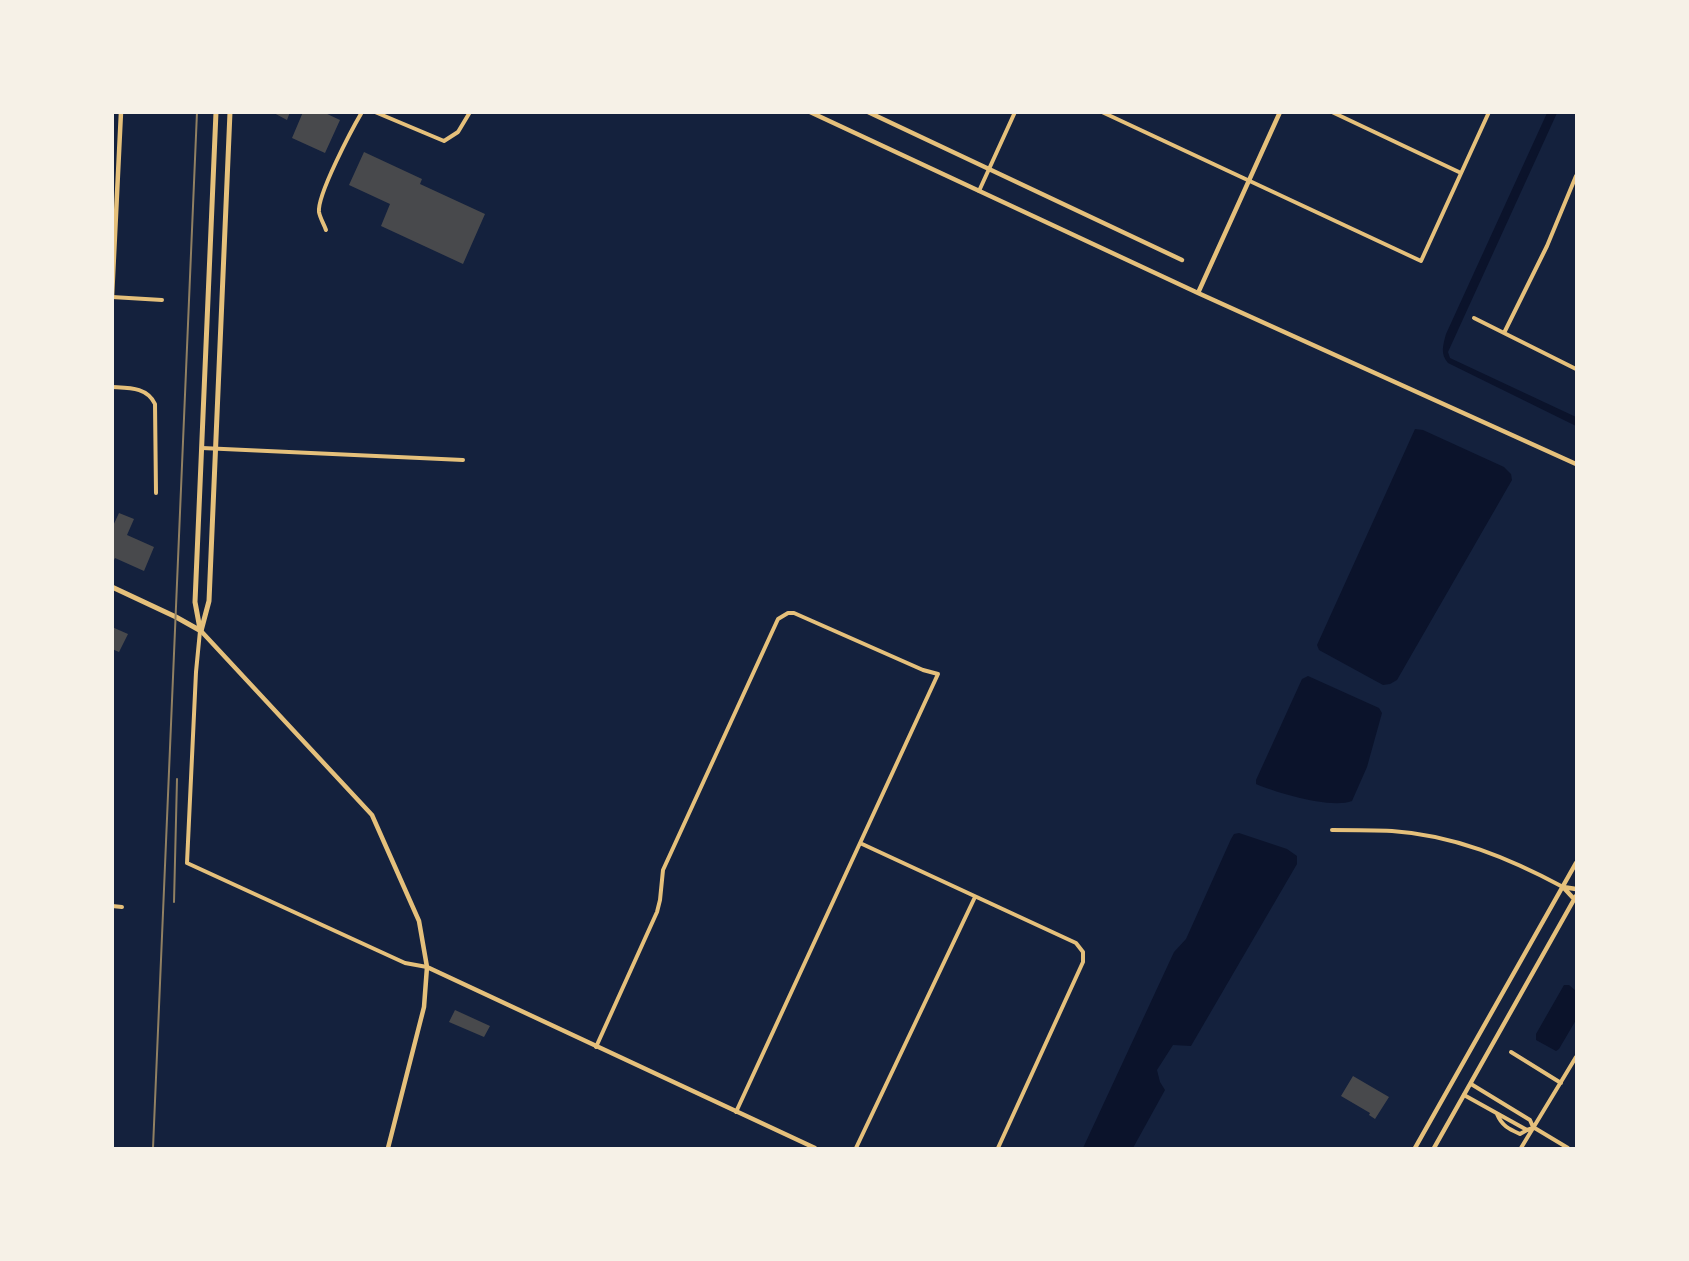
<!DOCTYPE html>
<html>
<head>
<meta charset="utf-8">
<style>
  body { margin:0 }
  #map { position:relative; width:1689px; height:1261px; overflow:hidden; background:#14213d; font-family:"Fira Sans",sans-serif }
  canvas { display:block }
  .frame { position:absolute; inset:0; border:114px solid #f6f1e7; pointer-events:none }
</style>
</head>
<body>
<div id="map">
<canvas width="1689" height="1261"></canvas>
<div class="frame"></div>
</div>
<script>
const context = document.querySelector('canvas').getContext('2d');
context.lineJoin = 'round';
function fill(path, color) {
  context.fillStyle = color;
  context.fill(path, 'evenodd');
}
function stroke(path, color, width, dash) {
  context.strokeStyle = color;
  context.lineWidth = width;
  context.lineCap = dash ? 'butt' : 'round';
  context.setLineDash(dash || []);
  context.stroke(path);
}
const water = new Path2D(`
  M1547,113h10l-109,239 2,6 126,59v9l-128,-63c-8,-9 -5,-18 -2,-29z
  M1415,429l8,1 81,37 7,7 1,6 -115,200 -7,4 -7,1 -64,-35 -2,-5z
  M1308,676l71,32 3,5 -15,54 -15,34c-21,8 -75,-8 -96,-17v-4l46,-101z
  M1239,833l48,16 10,7v8l-106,182 -18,-1 -16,25 3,12 5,8 -32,58h-50l91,-196 12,-13 45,-100 3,-5z
  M1564,985h5l7,6v29l-17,29 -3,2 -20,-11v-6z`);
const building = new Path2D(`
  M272,112h18l-3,8z
  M303,112h20l17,8 -15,33 -33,-15z
  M364,152l58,27 -2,5 65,30 -22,50 -82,-38 9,-22 -41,-19z
  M119,513l15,6 -7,16 27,12 -10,24 -29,-13 -3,6v-36z
  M112,627l16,7 -9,18 -7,-3z
  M455,1010l35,16 -6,11 -35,-15z
  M1353,1076l36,21 -14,22 -6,-4 1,-2 -29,-17z`);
const minor = new Path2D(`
  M375,112l69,29 14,-9 12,-20
  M1102,112l319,149 68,-149
  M1332,112l129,61
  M979,191l36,-79
  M326,230c-2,-6 -6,-12 -7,-18 -2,-17 33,-83 43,-100
  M112,297l50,3
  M1474,318l102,51
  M1504,333l43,-87 29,-70
  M112,387c17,1 35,0 43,17l1,89
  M202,448l261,12
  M200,631l-4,41 -9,191 218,100 22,4
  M1332,830c20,0 40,0 60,1 61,4 117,27 171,56
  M860,843l216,100 7,9v10l-85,186
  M112,906l10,1
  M596,1047l61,-135 3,-12 3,-30 115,-251 10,-6h6l129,57 15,4 -202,438
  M1511,1052l50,31
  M1471,1084l59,36 3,7 35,21
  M1464,1095l63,35 6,-2
  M1497,1114c5,12 12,15 23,20l7,-4
  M856,1148l119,-251
  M1521,1148l55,-91`);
const tertiary = new Path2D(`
  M810,112l388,181 378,171
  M868,112l314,148
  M1198,293l82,-181
  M112,297l9,-185
  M201,631l171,184 47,106 8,46 -3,40 -36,141
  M1563,887l12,13
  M1563,887l13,2
  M427,967l388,181
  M1415,1148l161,-285
  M1434,1148l142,-252`);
const secondary = new Path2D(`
  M112,587l64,30 25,14
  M200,629l-5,-27 21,-490
  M201,631l8,-30 21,-489`);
const rail = new Path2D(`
  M174,902l3,-123
  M153,1148l44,-1036`);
fill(water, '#0b132b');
fill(building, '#48494c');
stroke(minor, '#e5c07b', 4);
stroke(tertiary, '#e5c07b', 4.5);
stroke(secondary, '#e5c07b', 5);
stroke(rail, '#918062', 2);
</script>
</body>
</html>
